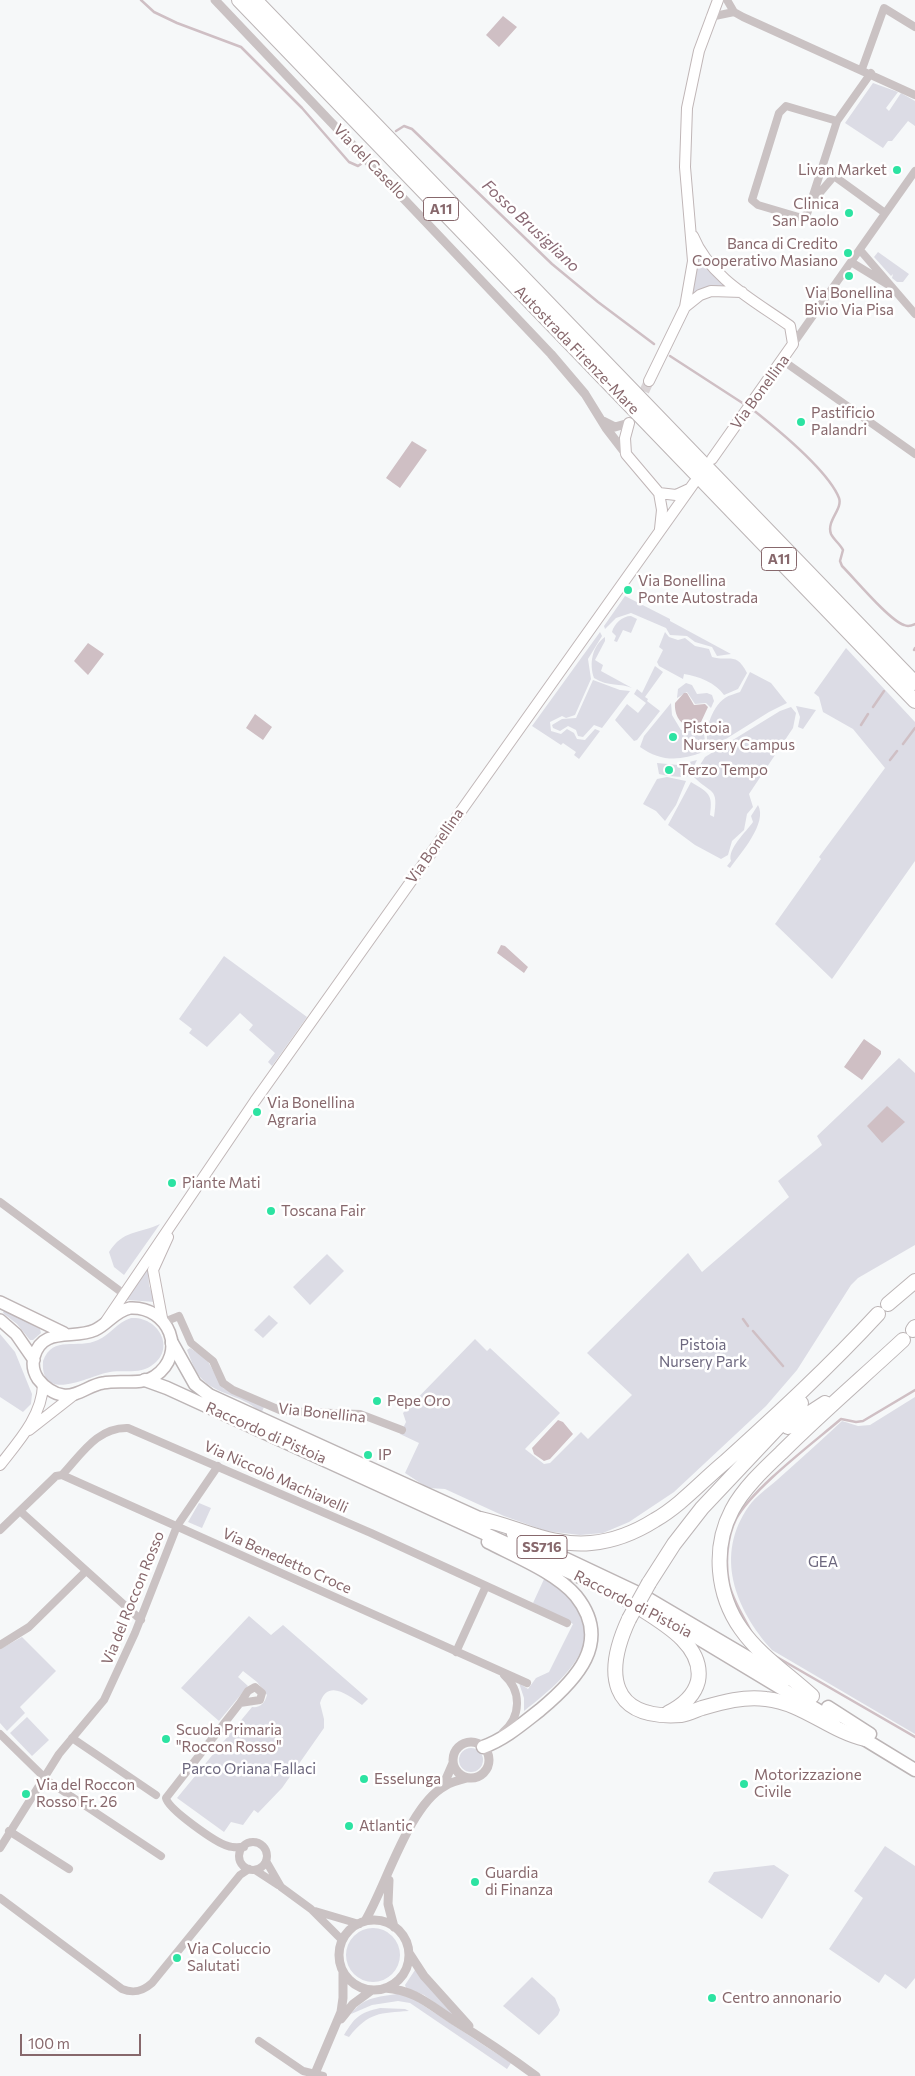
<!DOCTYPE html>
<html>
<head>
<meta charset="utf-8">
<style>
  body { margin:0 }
  #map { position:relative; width:915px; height:2076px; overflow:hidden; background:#f6f8f9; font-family:Commissioner,sans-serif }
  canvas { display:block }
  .scale { position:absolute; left:20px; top:2034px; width:121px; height:22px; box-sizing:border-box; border:2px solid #87686c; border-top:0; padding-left:6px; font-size:15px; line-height:18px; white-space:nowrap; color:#87686c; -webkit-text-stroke:4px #fff; paint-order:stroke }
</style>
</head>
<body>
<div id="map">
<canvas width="915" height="2076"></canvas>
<div class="scale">100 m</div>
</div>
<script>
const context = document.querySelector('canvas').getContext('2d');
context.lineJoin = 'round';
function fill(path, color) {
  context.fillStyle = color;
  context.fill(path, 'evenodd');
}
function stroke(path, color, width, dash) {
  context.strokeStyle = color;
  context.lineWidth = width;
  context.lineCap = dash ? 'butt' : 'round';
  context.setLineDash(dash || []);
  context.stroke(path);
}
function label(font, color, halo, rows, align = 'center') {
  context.font = font + ' Commissioner,sans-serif';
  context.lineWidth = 5;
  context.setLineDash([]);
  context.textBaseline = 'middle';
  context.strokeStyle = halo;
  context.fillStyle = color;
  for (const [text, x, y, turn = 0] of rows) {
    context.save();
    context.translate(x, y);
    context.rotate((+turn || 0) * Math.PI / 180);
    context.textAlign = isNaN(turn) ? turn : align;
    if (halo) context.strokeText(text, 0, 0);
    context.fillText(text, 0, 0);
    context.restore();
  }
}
const green = new Path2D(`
  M873,83l25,9 -12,16 3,3 12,-18 14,8v25l-7,-5 -16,20h-4l-5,7 -38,-25z
  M878,252l31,22 -6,8h-6l-5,-4 1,-4 -2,2 -17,-19z
  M699,257l10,14 19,15h-16l-20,9z
  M625,596l45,23v2l61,33 -14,2 -5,-9 -17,-5 -8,-6 -17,-1 -4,-7 -35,-15 -15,5 -11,11 -1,-3z
  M631,616l6,3 -6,14 -8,-3 -6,12 -3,-1 2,-5 -4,-4c2,-8 10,-16 19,-16z
  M600,632l2,4 -14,23 3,20 -16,36 -9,3 -4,-2 -12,6 1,9 10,3 6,-5 7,4 3,6 8,1 10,-11 5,2 -21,28 -5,-4 2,-3 -13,-9 -2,2 -29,-19z
  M665,632l4,5 9,3 7,-2 10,8 14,3 3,8c17,5 24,-6 35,16l-9,16 -14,6c-8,-12 -26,-19 -40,-21l-1,5 -24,-13 -2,-4 6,-12 -4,-3z
  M605,637v4l-10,19 8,5 -2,6 31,17c-11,-5 -24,-1 -38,-10 -5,-14 -2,-32 11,-41z
  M846,648l69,74v139l-83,118 -57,-55 46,-65 -2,-2 66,-89 -32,-39 -30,-17 -4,-15 -5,-4z
  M655,666l8,6 -18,25 3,2 -1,2 13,10 -23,29 -3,1 -19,-21 12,-16 11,9 8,-10 -12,-9 3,-5 5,4z
  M750,672l21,11 16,20 -18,9 -59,37c-8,-13 1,-42 15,-51 4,-3 10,-4 15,-6z
  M593,680l27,10 10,1 -28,37 -8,-3 -11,12 -5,-1 -2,-6 -8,-4 -8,5 -7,-3 -1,-3 10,-6 14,-1z
  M686,683l6,2 5,9 10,-1 5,2 2,6 -3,7 -5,-5 -11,1 -8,-12 -10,6 1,-9z
  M671,703l1,12 9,15 12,1 10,-5 2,15 -2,11c-23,9 -42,10 -63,-5l4,-11z
  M796,706l20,4 -13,19 -5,-2 2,-10z
  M791,707l5,6 -3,15 -44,66 4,13 -6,7 -3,16 -12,11 -4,14 -7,4 -26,-14 -27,-20 23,-43c18,11 22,12 19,33l4,2c5,-31 -3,-22 -21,-41l12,-19 75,-46z
  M697,760l-8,16c-8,2 -23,0 -30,-2l-2,-11 21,2z
  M667,777l19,4 -10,24 -11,16 -9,-10 -13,-7 14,-25z
  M758,805c10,18 -18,49 -28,63l-3,-2 4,-5c-4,-12 15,-29 22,-39l-2,-6z
  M224,956l83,61 -35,49 -4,-4 7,-9 -26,-23 4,-5 -13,-12 -33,34 -18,-14 3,-4 -13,-10z
  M899,1058l16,15v172l-57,33 -7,7 -54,85 -31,36 -92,86 -45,30 -26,11 -23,2 -34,-4 -42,-15 -59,-27 -17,-1 -23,-15 14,-30 -19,-9 6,-12 -3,-9 72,-74 12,12 3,-3 70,65 -35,36 19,15 6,-1 31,-31 7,7 44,-44 -45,-42 101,-100 14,19 87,-75 -11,-16 44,-36 -5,-9z
  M160,1224l-36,51 -10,-8 -5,-15c14,-22 29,-18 51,-28z
  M327,1254l17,17 -34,34 -17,-18z
  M144,1269l4,1 1,15 6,17 -27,-2 -2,-1z
  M4,1310l36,19 1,4 -8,7h-3l-13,-16 -14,-11z
  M269,1315l9,8 -15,15 -9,-8z
  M131,1318c28,-2 46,32 20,48 -11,8 -28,4 -41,6 -20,3 -70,33 -67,-11 10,-27 34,-11 55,-21 12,-5 19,-18 33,-22z
  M0,1334l15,18 17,42 -1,10 -8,8 -23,-15z
  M190,1348l16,10 17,30 41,19 -3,7c-14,-18 -41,-18 -57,-33 -9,-8 -13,-21 -17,-31z
  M915,1397v337l-143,-84c-37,-41 -58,-95 -23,-144 7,-10 19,-18 28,-26 22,-20 44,-39 65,-59l16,5 12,-1z
  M199,1503l12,5 -9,20 -14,-6z
  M545,1577c74,51 33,92 -21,134v-13l-5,-15 9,6 8,-11 13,-6 24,-48 -40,-21z
  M249,1616l22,19 12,-10 85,74 -6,6c-13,-9 -34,-27 -42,-2l4,16v9l-42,60 -24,25 -4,-3 -11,15 -12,-3 -7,10 -47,-34 75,-91c8,1 13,-4 15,-12l-10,-13 -14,-11 -5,6 10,9 -29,35 -38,-33z
  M22,1637l34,34 -36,36 5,6 -18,18 -7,-8v-74z
  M27,1717l22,23 -17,16 -22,-23z
  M459 1760a12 12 0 1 1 24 0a12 12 0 1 1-24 0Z
  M885,1846l30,20v112l-9,11 -21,-15 -6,9 -50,-34 34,-51 -9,-7z
  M774,1865l15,10 -27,44 -54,-37 6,-10z
  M346 1955a27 27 0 1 1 54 0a27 27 0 1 1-54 0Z
  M415,1970h2l39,48 -32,-23 -18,-7 -1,-3z
  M532,1977l23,21 5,12 -2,5 -19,20 -36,-29z
  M397,1994l12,2 102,67 -4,6 -97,-66 -12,-2 -26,4 -21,9c12,-17 27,-17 46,-20z
  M380,2008l25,1 4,2c-29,2 -40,1 -60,26l-5,-2c11,-18 15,-22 36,-27z`);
const water = new Path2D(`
  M503,16l14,11 -18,20 -13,-12z
  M412,441l15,9 -27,38 -14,-10z
  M88,643l16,11 -16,21 -14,-14z
  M684,693h3l7,12 11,-1 3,3 -7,15 -5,4c-14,3 -22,-10 -21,-23z
  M255,714l17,13 -9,13 -17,-12z
  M501,945l4,1 23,21 -4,6 -27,-20z
  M864,1039l17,12v3l-19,26 -18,-13z
  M887,1106l18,16 -23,21 -15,-17z
  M558,1420l5,2 10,12 -23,25 -6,2 -10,-7 -2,-6z`);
const stream = new Path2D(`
  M141,0l13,12 23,11 64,24 61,61 47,54 9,4 6,-4
  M396,131l8,-5 8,3 140,135 46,38 56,42
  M670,356l74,48
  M752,409c24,19 76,61 87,89 4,11 -13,23 -8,36 3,6 9,10 12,16l-3,11 2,5c13,13 47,54 62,59 4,2 7,1 11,-1
  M914,650l1,-2
  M873,707l11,-16
  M861,725l7,-11
  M903,744l12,-16
  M890,760l7,-9
  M743,1319l5,7
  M753,1331l30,35
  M753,1635c-8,-16 -21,-35 -24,-52 -4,-20 -2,-46 7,-64 16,-30 77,-76 105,-100l15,3 7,-1 52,-31
  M775,1656l140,81`);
const secondaryTunnel = new Path2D(`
  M638,405l11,-24`);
const minor = new Path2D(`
  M727,0l7,12 9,5 172,78
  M710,17l24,-5
  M862,69l22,-61 31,19
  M786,106l51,15 -30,93 -5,4 -44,-13 -6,-5 27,-87z
  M837,121l34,-48
  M823,168l62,45
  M813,201l21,-25
  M860,250l55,64
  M851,262l36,22
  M793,344l122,-173
  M782,360l133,94
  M0,1202l124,92
  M164,1322l15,-6 12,27 22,18 10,22 10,7 49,21 78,3 42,16
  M62,1475l465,208
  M20,1511l121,109
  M0,1530l56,-54 6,-1c19,-20 35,-48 66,-47l243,105 196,90
  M0,1645l29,-18 57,-56
  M456,1652l30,-66
  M255,1687l7,6 -2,7 -20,3 8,-12z
  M240,1703l-74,95c2,11 50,45 62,48 5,2 11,1 16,1
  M503,1732c18,-15 19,-41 1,-57
  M0,1734l48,47 113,75
  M72,1738l84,57
  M9,1831l60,38
  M239 1856a14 14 0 1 1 28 0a14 14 0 1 1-28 0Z
  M0,1848l59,-94 45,-54 31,-67 42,-107 41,-60
  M266,1861l15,26 30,22 31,31
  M255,1870l23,15
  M0,1898l122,91c12,5 21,2 30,-6l88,-108 9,-6
  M315,1911l44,13
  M259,2041l44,30 20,5`);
const tertiary = new Path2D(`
  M215,0l336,354 34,40 21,34 20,26
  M603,421l12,6 14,-4
  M453 1760a18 18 0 1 1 36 0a18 18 0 1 1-36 0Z
  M443,1786l10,-23
  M389,1880l-1,24 6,23
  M339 1955a35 35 0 1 1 70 0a35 35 0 1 1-70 0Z
  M365,1921c21,-35 44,-116 80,-135 6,-4 14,-6 22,-8
  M409,1953l15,23 45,50
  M385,1988c32,3 43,16 68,32 29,18 56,36 83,56
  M341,2019l12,-15 19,-14
  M314,2076l27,-64 2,-14v-27`);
const secondary = new Path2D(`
  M693,236c17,42 62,65 97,90l3,18 -81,115
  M685,307l8,-46 -8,-94 2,-59 12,-57 19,-51
  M649,381l36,-74 15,-12 11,-4 31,1
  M629,423l-4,15 1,16 33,39 3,17 -2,19
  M659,493l17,2 13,-6
  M162,1318l-9,-48 15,-33
  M106,1321l149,-220 439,-618
  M29,1430l46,-36
  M0,1465c18,-23 42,-49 43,-80`);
const primary = new Path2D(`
  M0,1302l64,31
  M130,1308c39,-2 58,45 25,68 -14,10 -35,3 -52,7 -14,2 -25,14 -40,12 -9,-1 -19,-8 -25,-16 -4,-6 -6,-14 -4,-22 8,-31 40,-17 61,-27 13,-6 20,-19 35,-22z
  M0,1320l16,14 18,26`);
const trunk = new Path2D(`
  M172,1343l23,41 14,11 281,128
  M145,1380l22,8 461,211
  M513,1534l127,60 146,86
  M663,1617l171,103
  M828,1707l42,27
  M856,1734l59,36
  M483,1747c22,-8 39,-23 57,-37 36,-30 73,-68 36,-114 -19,-23 -61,-40 -88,-54`);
const motorway = new Path2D(`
  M239,0l676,701
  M255,0l660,683
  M888,1304l27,-23
  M913,1330l2,-3
  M788,1427l37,-24
  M481,1519c37,8 71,28 110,24 23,-2 45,-11 64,-23 26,-15 47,-39 70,-58 53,-48 104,-95 153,-148
  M649,1583l25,-39 28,-36 99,-105
  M620,1595c26,20 86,44 78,86 -4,16 -16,25 -30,32
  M629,1619c-25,54 -20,101 52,96 7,-1 15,-5 21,-7 21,-6 42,-12 64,-9 37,4 64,32 99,40
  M812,1696c-24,-22 -52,-40 -71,-67 -24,-34 -29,-81 -9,-119 11,-21 31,-40 49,-57 39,-39 81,-75 122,-113`);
const motorwayBridge = new Path2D(`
  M629,1619l20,-36`);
const markers = [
  [897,170,5,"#2ce3a2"],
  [849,213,5,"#2ce3a2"],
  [848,253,5,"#2ce3a2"],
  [849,276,5,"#2ce3a2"],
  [801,422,5,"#2ce3a2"],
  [628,590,5,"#2ce3a2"],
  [673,737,5,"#2ce3a2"],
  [669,770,5,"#2ce3a2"],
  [257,1112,5,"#2ce3a2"],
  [172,1183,5,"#2ce3a2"],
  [271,1211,5,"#2ce3a2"],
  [377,1401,5,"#2ce3a2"],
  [368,1455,5,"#2ce3a2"],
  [166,1739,5,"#2ce3a2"],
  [364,1779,5,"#2ce3a2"],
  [744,1784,5,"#2ce3a2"],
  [26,1794,5,"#2ce3a2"],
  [349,1826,5,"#2ce3a2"],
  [475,1882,5,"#2ce3a2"],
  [177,1958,5,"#2ce3a2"],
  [712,1998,5,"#2ce3a2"]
];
const shields = [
  [441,209,35],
  [779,559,35],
  [542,1547,50]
];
const shieldNames = [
  ["A11",441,209],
  ["A11",779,559],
  ["SS716",542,1547]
];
const streetNames = [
  ["Via del Casello",370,162,46],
  ["Autostrada Firenze-Mare",577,350,46],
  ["Via Bonellina",760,392,-54],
  ["Via Bonellina",435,846,-55],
  ["Via Bonellina",322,1413,6],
  ["Raccordo di Pistoia",266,1433,24],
  ["Via Niccolò Machiavelli",276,1477,24],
  ["Via Benedetto Croce",287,1561,24],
  ["Via del Roccon Rosso",133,1598,-68],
  ["Raccordo di Pistoia",633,1604,27]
];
const poiNames = [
  ["Livan Market",887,170,"right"],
  ["Clinica",839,204,"right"],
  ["San Paolo",839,221,"right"],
  ["Banca di Credito",838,244,"right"],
  ["Cooperativo Masiano",838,261,"right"],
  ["Via Bonellina",849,293,"center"],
  ["Bivio Via Pisa",849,310,"center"],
  ["Pastificio",811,413],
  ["Palandri",811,430],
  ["Via Bonellina",638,581],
  ["Ponte Autostrada",638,598],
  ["Pistoia",683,728],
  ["Nursery Campus",683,745],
  ["Terzo Tempo",679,770],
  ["Via Bonellina",267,1103],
  ["Agraria",267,1120],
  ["Piante Mati",182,1183],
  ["Toscana Fair",281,1211],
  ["Pepe Oro",387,1401],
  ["IP",378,1455],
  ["Scuola Primaria",176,1730],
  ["\"Roccon Rosso\"",176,1747],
  ["Motorizzazione",754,1775],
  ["Civile",754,1792],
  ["Esselunga",374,1779],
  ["Via del Roccon",36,1785],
  ["Rosso Fr. 26",36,1802],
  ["Atlantic",359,1826],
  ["Guardia",485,1873],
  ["di Finanza",485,1890],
  ["Via Coluccio",187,1949],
  ["Salutati",187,1966],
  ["Centro annonario",722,1998]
];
const parkNames = [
  ["Pistoia",703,1345],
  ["Nursery Park",703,1362],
  ["GEA",823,1562],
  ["Parco Oriana Fallaci",249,1769]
];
const waterNames = [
  ["Fosso Brusigliano",531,226,43]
];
fill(green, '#dcdce5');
fill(water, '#cfbfc4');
stroke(stream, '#cfbfc4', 2.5);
stroke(secondaryTunnel, '#dad4d6', 10, [10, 5]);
stroke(secondary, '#c0b6b7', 12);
stroke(primary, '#beb5b6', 14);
stroke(trunk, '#bcb5b6', 15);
stroke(motorway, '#bcb5b6', 16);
stroke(minor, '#cac2c3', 8);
stroke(tertiary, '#cac2c3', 9);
stroke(secondary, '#fff', 10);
stroke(primary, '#fff', 11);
stroke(trunk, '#fff', 12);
stroke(motorway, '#fff', 14);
stroke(motorwayBridge, '#bcb5b6', 16, []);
stroke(motorwayBridge, '#fff', 14);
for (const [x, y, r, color] of markers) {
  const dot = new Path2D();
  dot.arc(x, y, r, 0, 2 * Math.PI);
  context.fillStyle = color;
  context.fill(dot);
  stroke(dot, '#fff', 2);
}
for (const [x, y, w] of shields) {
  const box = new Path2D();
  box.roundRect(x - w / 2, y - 11.5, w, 23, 4);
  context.fillStyle = '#fff';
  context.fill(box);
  stroke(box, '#87686c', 1);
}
label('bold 14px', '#87686c', null, shieldNames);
label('15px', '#87686c', '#fff', streetNames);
label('15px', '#87686c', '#fff', poiNames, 'left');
label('15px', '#6c677e', '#fff', parkNames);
label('italic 16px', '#8a6974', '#fff', waterNames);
</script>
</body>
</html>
